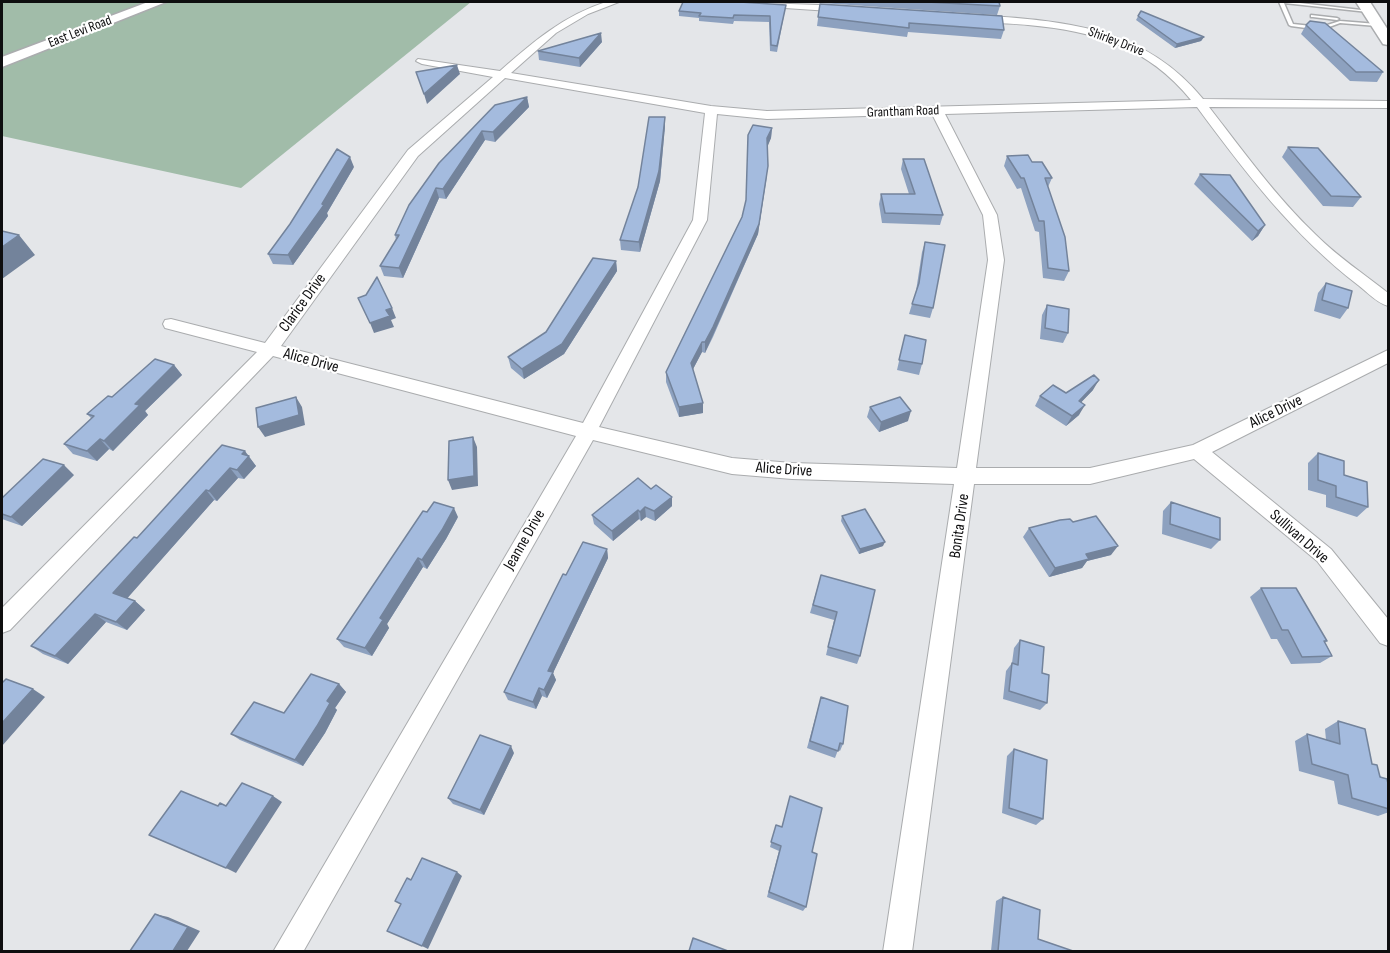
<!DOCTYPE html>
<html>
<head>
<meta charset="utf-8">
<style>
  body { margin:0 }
  #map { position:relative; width:1390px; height:953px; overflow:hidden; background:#e4e6e9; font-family:"Sofia Sans Condensed",sans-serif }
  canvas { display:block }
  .frame { position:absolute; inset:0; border:3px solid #0e0e0f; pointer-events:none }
</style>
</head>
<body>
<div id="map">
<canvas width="1390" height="953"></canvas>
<div class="frame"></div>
</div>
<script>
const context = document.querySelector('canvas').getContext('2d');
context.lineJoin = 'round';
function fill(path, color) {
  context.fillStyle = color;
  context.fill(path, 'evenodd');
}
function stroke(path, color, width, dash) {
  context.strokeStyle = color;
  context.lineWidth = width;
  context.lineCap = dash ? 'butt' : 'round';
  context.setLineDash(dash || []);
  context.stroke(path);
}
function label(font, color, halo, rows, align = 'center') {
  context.font = font + ' "Sofia Sans Condensed",sans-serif';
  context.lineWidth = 4.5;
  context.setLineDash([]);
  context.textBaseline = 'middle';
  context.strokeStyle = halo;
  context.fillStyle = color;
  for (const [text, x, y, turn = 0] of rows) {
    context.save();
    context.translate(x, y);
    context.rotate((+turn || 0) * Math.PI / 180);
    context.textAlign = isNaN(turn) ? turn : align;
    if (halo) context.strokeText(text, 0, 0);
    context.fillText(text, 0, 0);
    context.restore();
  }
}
const green = new Path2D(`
  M2,2h469l-230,186 -239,-52z`);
const lane = new Path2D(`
  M1279,2h12l79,9 -2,1 -84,-9 9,21 28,3 19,-6 37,3 2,1 -2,1 -37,-3 -19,7 -30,-4 -2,-1z
  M1311,15l26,3 2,1 -2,1 -24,-3h-2z`);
const street = new Path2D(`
  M606,2h13l-31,12 -32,19 -45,40 200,33 56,5 424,-11c-44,-54 -97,-69 -163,-75 -18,-2 -38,-1 -56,-5l-1,-2 5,-3c88,6 168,11 227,84l185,2v7l-179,-1c34,44 67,90 107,128 22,22 48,39 72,58v13c-11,-3 -21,-14 -30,-21 -65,-50 -113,-113 -161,-178l-252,7 52,101 7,45 -28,208h114l103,-23 195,-95v13l-176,89 119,97 57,70v27l-8,-3 -63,-82 -123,-102 -104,25h-116l-62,468h-29l71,-468 -162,-5 -60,-5 -139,-34 -290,512h-30l303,-516 -303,-80 -263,274 -8,3v-25l255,-256 -92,-24 -2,-4 2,-4 6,-1 94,24 143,-193 85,-73 -71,-13 -6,-3 2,-2 82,12c33,-29 63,-55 106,-69zM505,78l200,35 -12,107 -110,203 -302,-77 137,-190zM717,114l50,5 165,-5 51,101 5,45 -31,208 -165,-5 -60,-5 -133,-31 108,-207z
  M735,2l110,4 5,3 -5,3 -105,-7z`);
const secondary = new Path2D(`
  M148,2h18l-164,65v-10z
  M1356,2h14l18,28v15l-5,-1z`);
const wall = new Path2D(`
  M821,2h178l1,4 -3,9 -176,-12z
  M820,4l184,26 -3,9 -93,-7 -1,5 -90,-11z
  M785,10l-8,42 -7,-1 -1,-29 -35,-1 -1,3 -34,-3v-3l-20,-2v-5z
  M1141,11l63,26 -3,4 -26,7 -39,-28z
  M1306,25l77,47 -6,10 -27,-1 -49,-47z
  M602,42l-22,25 -41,-7 -1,-9z
  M527,97l2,10 -34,35 -10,-2 -39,59 -7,-1 -36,80 -19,-2 -4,-10 16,-26 -1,-5 44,-72z
  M665,126l-5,55 -20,71 -19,-2 -1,-10z
  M772,128l-1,10 -4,8v30l-9,58 -45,103 -8,16 -3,-1 -9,17 10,44 -24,4 -13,-35v-10l76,-155z
  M1288,147l73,50 -8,10 -30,-1 -41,-49z
  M1007,156l25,6 20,16 -4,9 21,84 -5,10 -21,-3 -4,-46 -4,-1 -14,-43 -4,1 -13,-23z
  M903,159l40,56 -3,10 -58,-2 -3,-19 2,-10h28l-8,-25z
  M354,167l-27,46 1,3 -35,49 -20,-1 -5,-10z
  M1200,174l65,51 -7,11 -6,5 -58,-57z
  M925,242l8,66 -3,10 -21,-4 7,-23 6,-39z
  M616,261l1,10 -53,83 -40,25 -13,-11 -3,-11 38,-25z
  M1326,283l22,25 -8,11 -26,-8 4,-18z
  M1047,305l21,28 -5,10 -23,-4 2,-24z
  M905,335l17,29 -3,11 -22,-5z
  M174,365l8,10 -37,36 3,4 -35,36 -4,-2 -12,12 -24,-7 -9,-10 28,-25 -5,-5 25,-17z
  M1093,390l-12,12 -2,13 -13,11 -31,-20 5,-10z
  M870,407l38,14 -29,11 -12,-15z
  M1318,453l26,22 24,32 -11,10 -31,-10v-12l-18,-5v-27z
  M248,456l8,10 -12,13 -6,-1 -21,23 -3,-1 -87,98 8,3 10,9 -18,20 -21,-8 -38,42 -25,-10 -12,-8 106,-108z
  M74,475l-52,51 -20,-7v-21z
  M651,489l21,8v9l-17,15 -9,-4 -5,4 -2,-2 -26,22 -19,-17 -2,-9z
  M1171,502l49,38 -9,9 -49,-15 1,-23z
  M842,516l41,30 -24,8 -18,-33z
  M458,517l-12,22 -19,30 -4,-2 -36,57 2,4 -17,28 -28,-9 -7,-8z
  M1073,522l38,33 -24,6 -5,7 -33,9 -26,-40 6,-9z
  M607,549l1,9 -55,115 3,7 -9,18 -5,-2 -6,13 -28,-9 -4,-8 62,-117z
  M821,575l39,81 -3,8 -31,-9 8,-35 -24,-7z
  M1261,588l66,53 -2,1 7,14 -12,7 -29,1 -14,-25h-6l-21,-42z
  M1020,640l22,33 5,30 -7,7 -37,-11 3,-28 6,-8 2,-15z
  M339,684l7,8 -11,16 2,2 -12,23 -22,33 -63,-26 -9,-6 53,-21z
  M821,697l22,47 -3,7 -2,-1 -3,8 -28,-10z
  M1338,721l34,43 17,24v24l-11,4 -40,-12 -4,-23 -35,-10 -4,-30 12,-7 19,6 -1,-11z
  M1014,749l29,70 -7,6 -34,-12 5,-57z
  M514,753l-30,62 -31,-11 -5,-6z
  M790,796l22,56 -6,55 -3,4 -36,-14 12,-46 -9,-4 6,-22 6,2z
  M1003,897l35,42 35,12h-82l5,-50z`);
const shadedWall = new Path2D(`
  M601,33l1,9 -22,25 -1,-9z
  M1204,37l-3,4 -26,7 2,-4z
  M457,65l3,9 -33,30 -3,-10z
  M527,97l2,10 -34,35 -2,-10z
  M665,117v9l-5,55 -20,71 -1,-10z
  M772,128l-1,10 -4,10v-10z
  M482,131l3,9 -39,59 -3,-10z
  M350,157l4,10 -27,46 1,3 -35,49 -5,-10 34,-51z
  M768,166l-10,68 -53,119v-11z
  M436,188l3,10 -36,80 -4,-10z
  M1265,225l-7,11 -6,5 6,-10z
  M19,235l16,20 -33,24v-32z
  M616,261l1,10 -53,83 -40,25 -2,-10z
  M392,308l4,10 -5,2 3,7 -20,6 -4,-10 16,-13z
  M702,342v10l-11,21v-10z
  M174,365l8,10 -37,36 3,4 -35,36 -9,-10 31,-37z
  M1099,380l-6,10 -20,21 6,-10z
  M296,397l6,10 3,18 -40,12 -7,-10z
  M703,403v10l-24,4v-10z
  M1085,405l-6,10 -13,11 6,-10z
  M911,411l-3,10 -29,11 2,-10z
  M473,437l4,10 1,39 -26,4 -4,-10z
  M100,439l9,10 -12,12 -10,-10z
  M245,451l11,15 -12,13 -7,-9 5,-16z
  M64,465l10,10 -52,51 -11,-9z
  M230,468l8,10 -21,23 -8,-10z
  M206,490l8,10 -90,102 -11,-9z
  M672,497v9l-17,15 -1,-10z
  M645,507l1,10 -5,4 -1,-9z
  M454,508l4,9 -12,22 -19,30 -5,-9z
  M638,510l1,9 -26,22 -1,-10z
  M885,542l-2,4 -24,8 1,-5z
  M1118,546l-7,9 -24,6 -5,7 -33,9 6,-9 31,-14z
  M607,549l1,9 -55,115 3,7 -9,18 -3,-8 4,-19z
  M418,558l5,9 -36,57 2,4 -17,28 -7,-8 15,-30z
  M135,601l10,9 -18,20 -11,-8z
  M95,614l11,8 -38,42 -13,-8z
  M339,684l7,8 -11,16 2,2 -12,23 -22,33 -8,-6 32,-59z
  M539,688l3,8 -6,13 -3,-7z
  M33,689l12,8 -43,49v-23z
  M511,746l3,7 -30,62 -4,-5z
  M273,796l9,6 -46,71 -10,-5z
  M457,872l5,4 -34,73 -6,-3z
  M155,914l13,3 32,14 -13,20h-14z`);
const building = new Path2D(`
  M683,2h57l46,3 -9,41 -6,-1 -1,-29 -36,-1 -1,3 -34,-2 2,-3 -22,-2z
  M927,2h72l1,4z
  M820,4l182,12 2,14 -95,-7v5l-91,-11z
  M1141,11l63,26 -27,7 -39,-28z
  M1310,21l15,2 58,49h-27l-50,-47z
  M601,33l-22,25 -41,-7z
  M457,65l-33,29 -8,-22z
  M527,97l-34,35 -11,-1 -39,58 -7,-1 -37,80 -19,-2 19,-31h-4l14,-30 30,-42 56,-58z
  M649,117h16l-6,54 -20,71 -19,-2 18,-53z
  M753,125l19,3 -5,10 1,28 -9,58 -46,103 -8,15h-3l-11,21 12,40 -24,4 -13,-35 76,-155 4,-17 2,-65z
  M1288,147l30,1 43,49 -30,-1z
  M337,149l13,8 -28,47 2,1 -36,50 -20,-1 22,-30z
  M1028,155l4,7h10l10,16h-7l20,59 4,34 -21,-3 -4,-47h-5l-15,-43h-3l-14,-22z
  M903,159h21l19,56 -58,-2 -4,-19h34z
  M1200,174l30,1 35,50 -7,6z
  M2,231l17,4 -17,12z
  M925,242l20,3 -12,63 -21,-4 7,-21z
  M593,258l23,3 -54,83 -40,25 -14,-12 38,-25z
  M377,277l15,31 -6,2 4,6 -20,7 -12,-25 8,-3z
  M1326,283l26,8 -4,17 -26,-8z
  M1047,305l22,4 -1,24 -23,-5z
  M905,335l21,5 -4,24 -23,-4z
  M155,359l19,6 -39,39 5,1 -36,36 -4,-2 -13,12 -23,-7 30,-28 -7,-2 21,-18 4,1z
  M1094,375l5,5 -20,21 6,4 -13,11 -32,-20 13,-11 13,8z
  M296,397l3,18 -41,12 -2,-19z
  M900,397l11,14 -30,11 -11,-15z
  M473,437l1,39 -26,4 1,-39z
  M222,445l23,6 -3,3 7,2 -12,14 -7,-2 -21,23 -3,-1 -93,103 22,8 -19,21 -21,-8 -40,42 -24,-10 103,-109 3,1z
  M1318,453l26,8v14l23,7 1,25 -32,-10v-11l-18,-6z
  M43,459l21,6 -53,52 -9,-3v-16z
  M638,478l13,11 5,-4 16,12 -18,14 -9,-4 -5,5 -2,-2 -26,21 -20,-16z
  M434,502l20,6 -12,22 -20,30 -4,-2 -38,60 3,2 -18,28 -28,-9 86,-128 4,1z
  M1171,502l49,16v22l-50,-16z
  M865,509l20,33 -25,7 -18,-33z
  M1096,516l22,30 -32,8 3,5 -34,9 -26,-40 31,-8 10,-1 3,3z
  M583,542l24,7 -59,122 5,1 -9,18 -5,-2 -6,14 -29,-10 59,-118 3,1z
  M821,575l54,15 -15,66 -32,-9 9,-35 -24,-7z
  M1261,588h35l31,53h-3l8,15 -30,1 -14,-27h-6z
  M1020,640l24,7 -2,26 7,2 -2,28 -38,-12 3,-28 6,2z
  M311,674l28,10 -12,17 3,2 -13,23 -22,34 -64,-26 23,-32 30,11z
  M6,679l27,10 -31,34v-40z
  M821,697l27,9 -5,38 -3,-1 -2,8 -28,-10z
  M1338,721l27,8 7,35 5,1 3,12 7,2 2,9v21l-37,-11 -4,-23 -36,-11 -5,-30 33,10z
  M480,735l31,11 -31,64 -32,-12z
  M1014,749l33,11 -4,59 -34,-11z
  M242,783l31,13 -47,72 -77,-33 32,-44 37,15 2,-3 6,3z
  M790,796l32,12 -10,44 5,2 -11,53 -37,-15 12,-46 -10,-4 5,-17 6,2z
  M422,858l35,14 -35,74 -35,-15 14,-27 -6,-3 12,-23 4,2z
  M1003,897l37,13 -2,29 35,12h-75z
  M155,914l33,13 -15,24h-43z
  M693,938l35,13h-39z`);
const farStreetnames = [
  ["East Levi Road",80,32,-21],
  ["Shirley Drive",1116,42,21],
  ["Grantham Road",903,112,-2]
];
const streetNames = [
  ["Clarice Drive",303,303,-54],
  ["Alice Drive",311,361,15],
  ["Alice Drive",1276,412,-26],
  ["Alice Drive",784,470,4],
  ["Bonita Drive",960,526,-82],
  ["Sullivan Drive",1299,537,41],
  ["Jeanne Drive",525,540,-60]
];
fill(green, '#a1bca9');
stroke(lane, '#aaacae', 3);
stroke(street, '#aaacae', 2);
stroke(secondary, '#aaacae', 3);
fill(lane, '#fff');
fill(street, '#fff');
fill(secondary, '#fff');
fill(wall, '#8da1bf');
fill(shadedWall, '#73839b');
fill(building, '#a4bbde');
stroke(building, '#73839b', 1.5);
label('14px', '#0e0e0f', '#fff', farStreetnames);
label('16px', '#0e0e0f', '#fff', streetNames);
</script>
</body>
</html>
